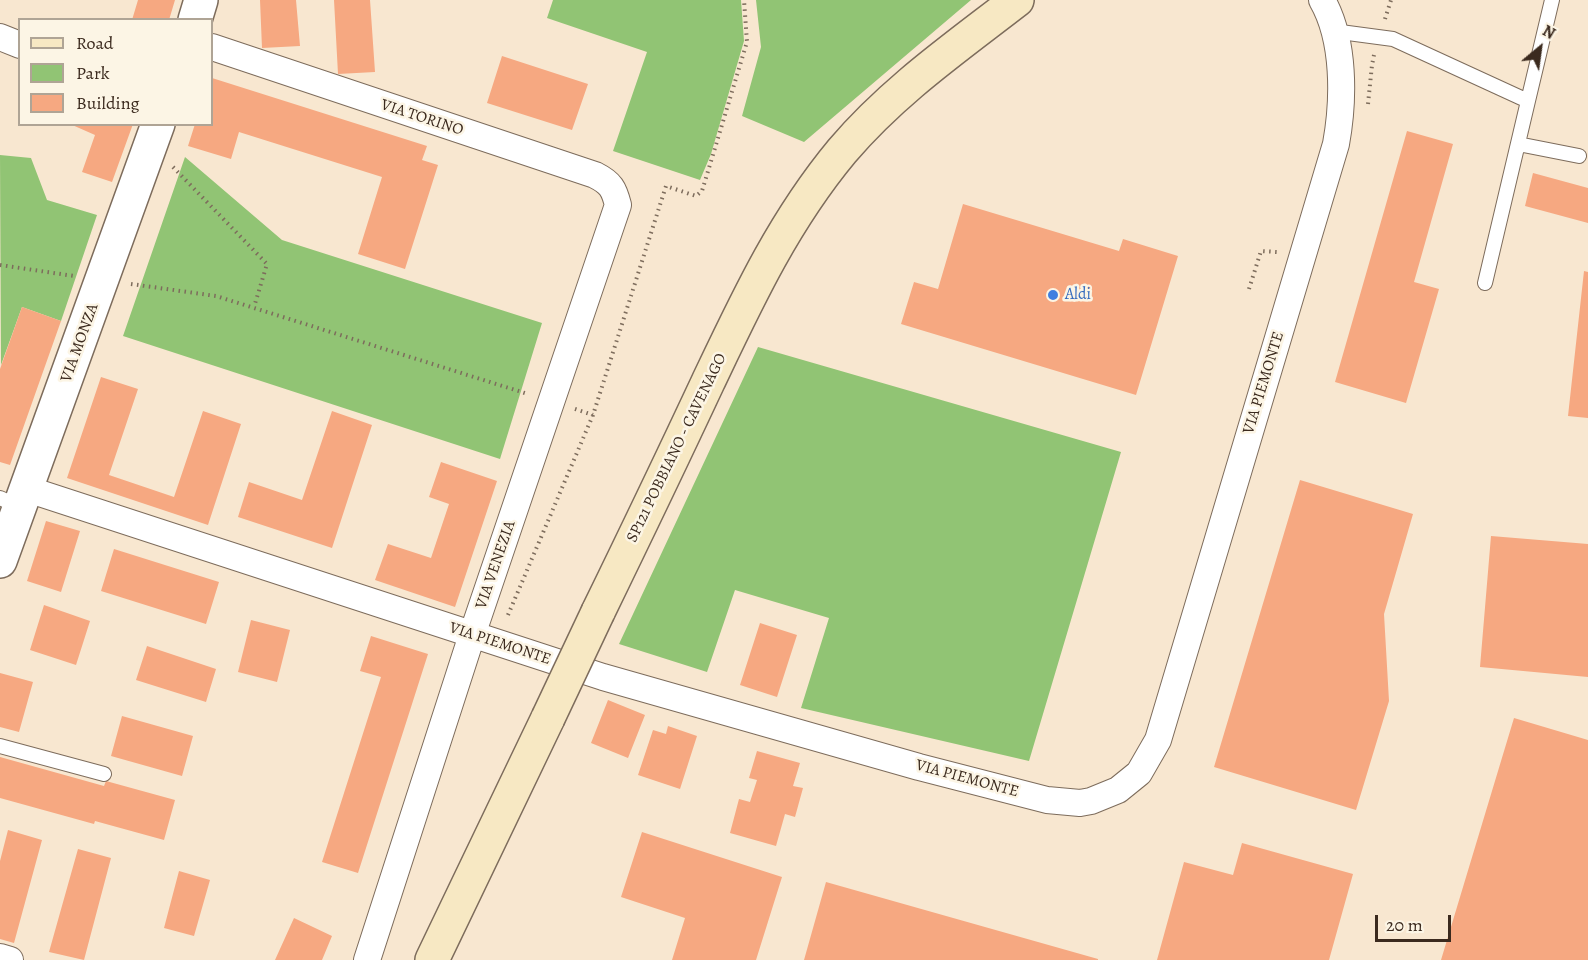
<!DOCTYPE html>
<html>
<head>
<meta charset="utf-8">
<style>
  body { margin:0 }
  #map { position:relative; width:1588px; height:960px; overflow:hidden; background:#f8e7d0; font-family:Alegreya,serif }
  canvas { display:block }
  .legend { position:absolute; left:18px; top:18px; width:195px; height:108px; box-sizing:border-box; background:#fcf5e5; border:2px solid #afa495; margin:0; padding:8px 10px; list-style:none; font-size:18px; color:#3b2a1e }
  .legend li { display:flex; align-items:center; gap:12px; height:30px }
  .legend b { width:30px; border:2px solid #afa495 }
  .north { position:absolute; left:1510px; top:18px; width:60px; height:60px; -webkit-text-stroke:4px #fcf5e5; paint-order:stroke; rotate:29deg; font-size:16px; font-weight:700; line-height:24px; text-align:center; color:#3b2a1e }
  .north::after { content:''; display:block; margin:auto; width:21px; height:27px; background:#3b2a1e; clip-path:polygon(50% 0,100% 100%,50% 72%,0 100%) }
  .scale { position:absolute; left:1375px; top:915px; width:76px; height:27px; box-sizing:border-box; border:3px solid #3b2a1e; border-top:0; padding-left:8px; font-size:18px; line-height:21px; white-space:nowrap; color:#3b2a1e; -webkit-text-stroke:4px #fcf5e5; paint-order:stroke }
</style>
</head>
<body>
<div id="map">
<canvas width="1588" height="960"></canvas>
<ul class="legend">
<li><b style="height:8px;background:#f7e8c3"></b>Road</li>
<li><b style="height:16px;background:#91c474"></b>Park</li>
<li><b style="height:16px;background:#f6a881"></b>Building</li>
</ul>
<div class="north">N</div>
<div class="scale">20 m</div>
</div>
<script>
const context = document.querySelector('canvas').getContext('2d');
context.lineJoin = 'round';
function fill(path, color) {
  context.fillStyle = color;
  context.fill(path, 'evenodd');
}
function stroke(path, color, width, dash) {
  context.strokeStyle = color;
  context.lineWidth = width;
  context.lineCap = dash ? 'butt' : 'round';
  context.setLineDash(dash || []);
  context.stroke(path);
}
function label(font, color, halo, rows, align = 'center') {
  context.font = font + ' Alegreya,serif';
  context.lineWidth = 5;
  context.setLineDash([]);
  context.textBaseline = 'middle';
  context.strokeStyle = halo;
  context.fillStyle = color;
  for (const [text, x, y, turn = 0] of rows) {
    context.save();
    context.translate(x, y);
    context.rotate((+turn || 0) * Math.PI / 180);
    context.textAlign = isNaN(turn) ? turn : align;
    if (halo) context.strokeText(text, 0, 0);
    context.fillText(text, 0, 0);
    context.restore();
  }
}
const green = new Path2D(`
  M553,0h188l3,41 -33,113 -11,26 -87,-29 34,-99 -100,-34z
  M756,0h215l-167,142 -62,-26 19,-69z
  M0,155l31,3 16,42 50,15 -36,106 -39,-14 -21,58z
  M185,157l97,83 260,83 -42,136 -377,-123z
  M758,347l363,105 -92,309 -228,-53 28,-90 -94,-28 -28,82 -88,-28z`);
const building = new Path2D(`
  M138,0h37l-6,20h-37z
  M260,0h36l4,46 -38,2z
  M334,0h36l5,72 -37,2z
  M502,56l86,28 -16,46 -85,-27z
  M212,78l215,68 -5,14 16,5 -33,104 -47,-15 24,-77 -143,-45 -8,27 -43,-13 7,-22h17z
  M70,124h63l-21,58 -30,-10 13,-37z
  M1407,131l46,13 -39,138 25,7 -33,114 -71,-21z
  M1533,173l55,15v35l-63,-17z
  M963,204l156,47 4,-12 55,17 -42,139 -235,-71 13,-42 24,7z
  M1584,271l4,1v146l-20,-2z
  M22,307l39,14 -51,144 -10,-3v-93z
  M101,377l37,12 -29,86 65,22 29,-86 38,13 -33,101 -141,-47z
  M332,411l40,14 -40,123 -94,-31 11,-35 53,18z
  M441,462l56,19 -42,126 -80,-27 13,-36 43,14 18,-54 -20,-7z
  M1300,480l113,34 -29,100 5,87 -33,109 -142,-43z
  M46,521l34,10 -19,61 -34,-11z
  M1491,536l97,8v133l-108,-10z
  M114,549l105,33 -13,42 -105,-33z
  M44,605l46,16 -14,44 -46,-15z
  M251,620l39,10 -13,52 -39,-10z
  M760,623l37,12 -20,62 -37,-12z
  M371,636l57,18 -70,219 -36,-11 59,-185 -21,-6z
  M147,646l69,23 -10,33 -70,-22z
  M0,673l33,9 -14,50 -19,-5z
  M608,700l37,15 -17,43 -37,-15z
  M122,716l71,20 -11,40 -71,-20z
  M1514,718l74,22v220h-147z
  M668,726l29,10 -17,53 -42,-14 15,-45 13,4z
  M757,751l43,12 -7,23 10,2 -8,29 -10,-3 -9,32 -46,-13 9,-34 11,3 7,-22 -8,-2z
  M0,757l104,29 2,-5 69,19 -11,40 -69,-19 -1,3 -94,-26z
  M8,830l34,10 -28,103 -14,-4v-78z
  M642,832l140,45 -26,83h-84l13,-42 -64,-21z
  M1242,843l111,31 -24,86h-172l27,-98 49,13z
  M78,849l33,9 -27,102 -35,-8z
  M179,871l31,9 -16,56 -30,-8z
  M826,882l272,77v1h-294z
  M294,918l38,18 -10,24h-47z`);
const path = new Path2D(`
  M1385,19l6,-19
  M1368,104l4,-39 2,-10
  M173,167l94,97 -13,43
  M0,265l74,11
  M131,284l85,12 312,98
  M1249,289l12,-38 16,1
  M575,409l18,6
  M508,615l85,-200 73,-229 30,10 6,-5 45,-149 -3,-42`);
const service = new Path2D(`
  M1333,31l60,8 135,62 24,-101
  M1518,144l61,12
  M1485,283l43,-182
  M0,498l20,9
  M0,746l104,28`);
const minor = new Path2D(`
  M0,37l20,8
  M212,47l383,128c16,8 19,14 23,30l-146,430 -105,325
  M27,489l576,188 316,90 128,33 33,3 11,-2 27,-11 21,-17 19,-33 178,-596c8,-44 9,-104 -14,-144
  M0,957l10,3`);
const tertiary = new Path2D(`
  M195,20l6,-20
  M0,561l158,-437`);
const secondary = new Path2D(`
  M598,612c37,-76 74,-153 110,-230 39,-82 75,-160 134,-231 51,-60 113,-103 175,-151
  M432,960l116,-242`);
const secondaryBridge = new Path2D(`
  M548,718l50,-106`);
const markers = [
  [1053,295,6,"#3f7fe0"]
];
const streetNames = [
  ["VIA TORINO",422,118,18],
  ["VIA MONZA",80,343,-70],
  ["VIA PIEMONTE",1264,383,-73],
  ["SP121 POBBIANO - CAVENAGO",677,448,-64],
  ["VIA VENEZIA",496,565,-71],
  ["VIA PIEMONTE",500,644,18],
  ["VIA PIEMONTE",967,779,15]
];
const shopNames = [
  ["Aldi",1065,295]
];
fill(green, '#91c474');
fill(building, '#f6a881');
stroke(service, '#7d6c5c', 16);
stroke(minor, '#7d6c5c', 28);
stroke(tertiary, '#7d6c5c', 36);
stroke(secondary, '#7d6c5c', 36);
stroke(path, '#7d6c5c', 4, [1.5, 4.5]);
stroke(service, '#fff', 14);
stroke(minor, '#fff', 26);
stroke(tertiary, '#fff', 33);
stroke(secondary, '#f7e8c3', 33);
stroke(secondaryBridge, '#7d6c5c', 36, []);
stroke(secondaryBridge, '#f7e8c3', 33);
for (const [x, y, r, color] of markers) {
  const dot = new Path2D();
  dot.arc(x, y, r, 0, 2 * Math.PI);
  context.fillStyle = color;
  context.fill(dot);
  stroke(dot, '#fcf5e5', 2);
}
label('16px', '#3b2a1e', '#fcf5e5', streetNames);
label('16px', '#366cbe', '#fcf5e5', shopNames, 'left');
</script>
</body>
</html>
